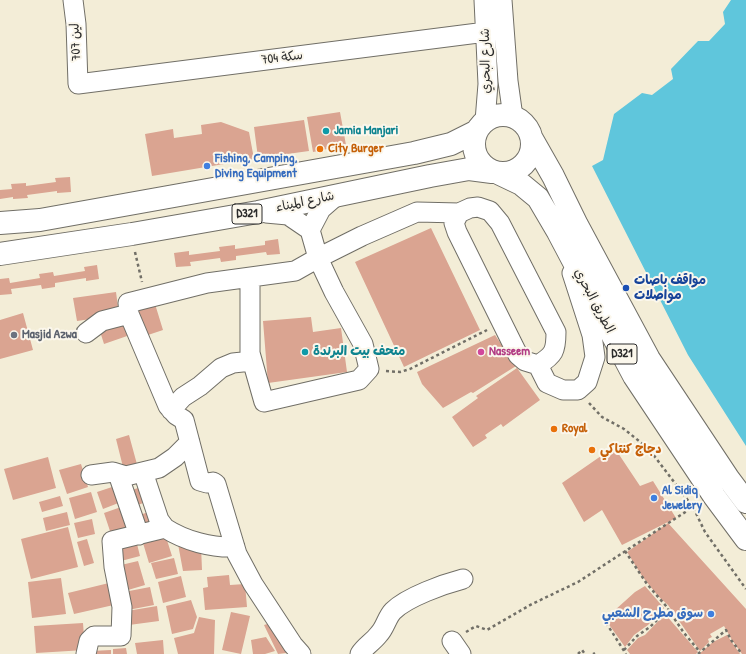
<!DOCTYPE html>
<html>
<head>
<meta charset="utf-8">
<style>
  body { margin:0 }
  canvas { display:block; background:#f3edd7 }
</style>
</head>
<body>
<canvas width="746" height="654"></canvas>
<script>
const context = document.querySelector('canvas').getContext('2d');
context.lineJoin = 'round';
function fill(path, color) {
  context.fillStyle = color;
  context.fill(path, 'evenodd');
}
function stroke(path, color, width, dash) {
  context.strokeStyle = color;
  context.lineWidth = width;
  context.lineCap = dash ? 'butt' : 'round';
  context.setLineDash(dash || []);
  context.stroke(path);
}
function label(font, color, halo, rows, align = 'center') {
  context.font = font + ' "Patrick Hand","Playpen Sans Arabic",sans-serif';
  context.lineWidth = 4;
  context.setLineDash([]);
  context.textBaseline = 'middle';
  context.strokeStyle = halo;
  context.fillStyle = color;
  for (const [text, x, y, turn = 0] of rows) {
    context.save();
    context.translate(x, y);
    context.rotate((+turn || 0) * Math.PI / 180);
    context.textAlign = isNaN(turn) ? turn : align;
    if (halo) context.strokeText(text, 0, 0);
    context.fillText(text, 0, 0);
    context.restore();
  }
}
const water = new Path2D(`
  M731,0h15v446l-58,-91 -96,-189 11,-6 11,-46 28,-21 10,2 21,-16 -2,-10 27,-28h11l16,-17 -2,-12z`);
const building = new Path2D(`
  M340,112l6,33 -33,7 -6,-35z
  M304,120l5,31 -51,7 -4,-31z
  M221,122l28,10 5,27 -102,17 -7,-42 28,-5 1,9 28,-4 -1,-9z
  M70,177l1,15 -14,1v-2l-30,4 1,3 -15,1v-2l-13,2v-9l12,-1 -1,-5 15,-1v3l30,-4 -1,-4z
  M431,228l49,102 -76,37 -49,-105z
  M278,239l2,15 -13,1 -1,-3 -30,4v4l-15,2 -1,-4 -30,4 1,4 -15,1 -2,-14 15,-2v4l31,-4 -1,-4 16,-2v4l30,-4v-4z
  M97,265l2,14 -13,2v-3l-31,5v4l-13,2 -1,-4 -30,4 1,5 -12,1v-16l9,-1 1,5 30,-5 -1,-4 14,-2 1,4 31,-5 -1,-4z
  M116,292l3,23 -42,6 -4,-23z
  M155,304l8,26 -21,7 -9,-26z
  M23,313l10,37 -33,9v-39z
  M124,317l6,18 -26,9 -6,-19z
  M311,317l2,15 28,-4 6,44 -79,11 -5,-62z
  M495,335l21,31 -43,27 -2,-1 -28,16 -21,-24 -5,-12z
  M517,368l23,32 -37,27 -2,-3 -16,11 2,3 -14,9 -21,-30 26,-19 -2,-2z
  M129,435l9,33 -14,3 -8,-32z
  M614,447l26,39 13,-5 23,37 -54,27 -20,-35 -18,12 -22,-39z
  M48,457l8,31 -43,12 -9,-31z
  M81,464l7,23 -21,7 -8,-24z
  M115,486l6,16 -18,7 -6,-17z
  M144,486l5,15 -17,6 -6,-15z
  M91,492l6,20 -22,7 -6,-21z
  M60,496l3,10 -21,6 -3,-10z
  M124,506l8,24 -20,7 -8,-24z
  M154,510l5,16 -16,5 -6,-15z
  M67,512l3,13 -24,6 -3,-13z
  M92,519l3,15 -17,4 -4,-15z
  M668,523l78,86v45h-4l-10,-14 -8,-14 -14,8 2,3 -4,2 1,3 -9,9 -32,-46 -10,-9 -16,-20 -15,-24z
  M68,527l10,40 -47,12 -10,-40z
  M166,537l6,19 -23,7 -6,-20z
  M87,539l7,24 -10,3 -7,-24z
  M136,540l4,16 -19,5 -4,-16z
  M178,544l23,2 1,24 -19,1z
  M174,558l4,16 -22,5 -5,-16z
  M138,561l7,24 -17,5 -7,-25z
  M229,575l1,10 15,-1 2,23 -42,3 -2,-22 5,-1 -1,-10z
  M181,576l5,21 -23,6 -5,-21z
  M61,578l5,36 -34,4 -4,-36z
  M113,582l5,22 -44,10 -6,-21z
  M645,586l19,22 -16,17 -14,10 -9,12 -20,-28 30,-27z
  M150,587l4,18 -26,5 -4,-18z
  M191,600l6,17 -4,12 -21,5 -6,-28z
  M157,606l2,15 -30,4 -2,-14z
  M231,612l19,4 -9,38 -19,-4z
  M665,614l33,38 -2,2h-66l-3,-4 11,-12 7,-3z
  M199,617l16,3 -1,34h-36l-4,-16 20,-5z
  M274,622l20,30 -16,2 -14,-29z
  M83,623l2,27 -49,3 -2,-27z
  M727,635l13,19h-41l14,-12z
  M266,637l9,14 -10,3h-12l-2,-14z
  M163,640l1,14h-27l-2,-11z
  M126,648l1,6h-14v-5z
  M111,650v4h-20v-3z`);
const path = new Path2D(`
  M135,252l7,30
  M386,371l14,1 10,-3 77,-39
  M589,403l13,14 22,12 25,20 44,58 12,25 41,57
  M625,551l22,33 19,22 18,27 16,19
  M603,618l23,36
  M466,632l10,-6 11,4 45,-26 46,-22 115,-75
  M624,650l13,-14 13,-9 18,-18
  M578,654l4,-4 3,4
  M593,654l2,-1
  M698,654l28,-24 5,10 11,14`);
const minor = new Path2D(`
  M73,0l3,24 2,60 408,-52
  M484,0l4,84 -3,37
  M502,0l6,81 5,36
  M310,230l11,-21 16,-14
  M250,277v76l14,49 95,-22 10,-11 -6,-25 -29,-52 -16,-34 -8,-28 -22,-15 -22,-2
  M129,314l39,92 8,9 8,5 16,61 7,2 6,-1 3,2 21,70 16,30 40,61 8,9
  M86,333l16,-12 27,-7 -1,-11 79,-20 88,-12 23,-13 44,-22 55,-24 42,1 11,-5 8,-1 12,4 10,12 56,109c0,19 -2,23 -18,33l-13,-4 -7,-6 -61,-123 -3,-9 5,-10
  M538,365l9,18 16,7h15l9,-8 8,-25 -3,-22 -20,-62
  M171,410l12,-13 17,-11 21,-18 12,-5 19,-2
  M143,472l16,48 6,8
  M118,474l21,61
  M91,475l22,-3 13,4 33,-8 16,-11 15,-15
  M452,641l9,13
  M86,654l3,-13 5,-5h27l1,-29 -8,-40 -2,-26 53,-13c20,13 47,20 70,19
  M360,654c5,-8 13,-12 19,-20 6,-6 8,-17 14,-23 14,-14 51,-27 70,-32`);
const major = new Path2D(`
  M474 144a29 29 0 1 1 58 0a29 29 0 1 1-58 0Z
  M532,139l21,37 24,49 72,134 79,119 18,24
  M500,174l21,10 17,14 20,34 76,144 80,120 32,43
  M0,223l40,-3 374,-67 37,-9 26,-13
  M0,254l132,-20 126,-22 172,-36 39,-7 23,3`);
const markers = [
  [326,131,4,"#0f9aa8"],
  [320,149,4,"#e8710a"],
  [207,166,4,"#3f7fe0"],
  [626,288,4,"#1a4fb4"],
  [14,335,4,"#6b7280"],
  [305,352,4,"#0f9aa8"],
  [481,352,4,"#d1479c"],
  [554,429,4,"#e8710a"],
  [592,450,4,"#e8710a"],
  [654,498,4,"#3f7fe0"],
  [711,614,4,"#3f7fe0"]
];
const shields = [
  [247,214,30],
  [622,354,30]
];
const shieldNames = [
  ["D321",247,214],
  ["D321",622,354]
];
const streetNames = [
  ["لين 707",76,42,-93],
  ["سكة 704",282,58,-7],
  ["شارع البحري",486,61,-91],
  ["شارع الميناء",305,202,-12],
  ["الطريق البحري",594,301,62]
];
const cultureNames = [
  ["Jamia Manjari",334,131],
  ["متحف بيت البرندة",313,352]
];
const foodNames = [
  ["City Burger",328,149],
  ["Royal",562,429],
  ["دجاج كنتاكي",600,450]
];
const shopNames = [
  ["Fishing, Camping,",215,159],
  ["Diving Equipment",215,174],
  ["Al Sidiq",662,491],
  ["Jewelery",662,506],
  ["سوق مطرح الشعبي",703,614,"right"]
];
const transitNames = [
  ["مواقف باصات",634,281],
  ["مواصلات",634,296]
];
const worshipNames = [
  ["Masjid Azwa",22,335]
];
const hotelNames = [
  ["Nasseem",489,352]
];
fill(water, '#5fc6dc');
fill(building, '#daa491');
stroke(minor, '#716f67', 21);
stroke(major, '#716f67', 24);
stroke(path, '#716f67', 2.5, [3, 3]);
stroke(minor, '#fff', 19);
stroke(major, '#fff', 22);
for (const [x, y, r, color] of markers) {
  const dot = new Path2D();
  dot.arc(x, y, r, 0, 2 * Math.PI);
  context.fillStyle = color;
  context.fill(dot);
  stroke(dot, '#fbf7ec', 1.5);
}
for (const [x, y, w] of shields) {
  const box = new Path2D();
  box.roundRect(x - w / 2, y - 10, w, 20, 3);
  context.fillStyle = '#fbf7ec';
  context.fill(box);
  stroke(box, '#2b2b2b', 1);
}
label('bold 12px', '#2b2b2b', null, shieldNames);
label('13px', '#2b2b2b', '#fbf7ec', streetNames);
label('bold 13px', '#0d838f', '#fbf7ec', cultureNames, 'left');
label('bold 13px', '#c56008', '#fbf7ec', foodNames, 'left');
label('bold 13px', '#366cbe', '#fbf7ec', shopNames, 'left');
label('bold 13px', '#164399', '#fbf7ec', transitNames, 'left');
label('bold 13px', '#5b616d', '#fbf7ec', worshipNames, 'left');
label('bold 13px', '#b23c85', '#fbf7ec', hotelNames, 'left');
</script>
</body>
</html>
